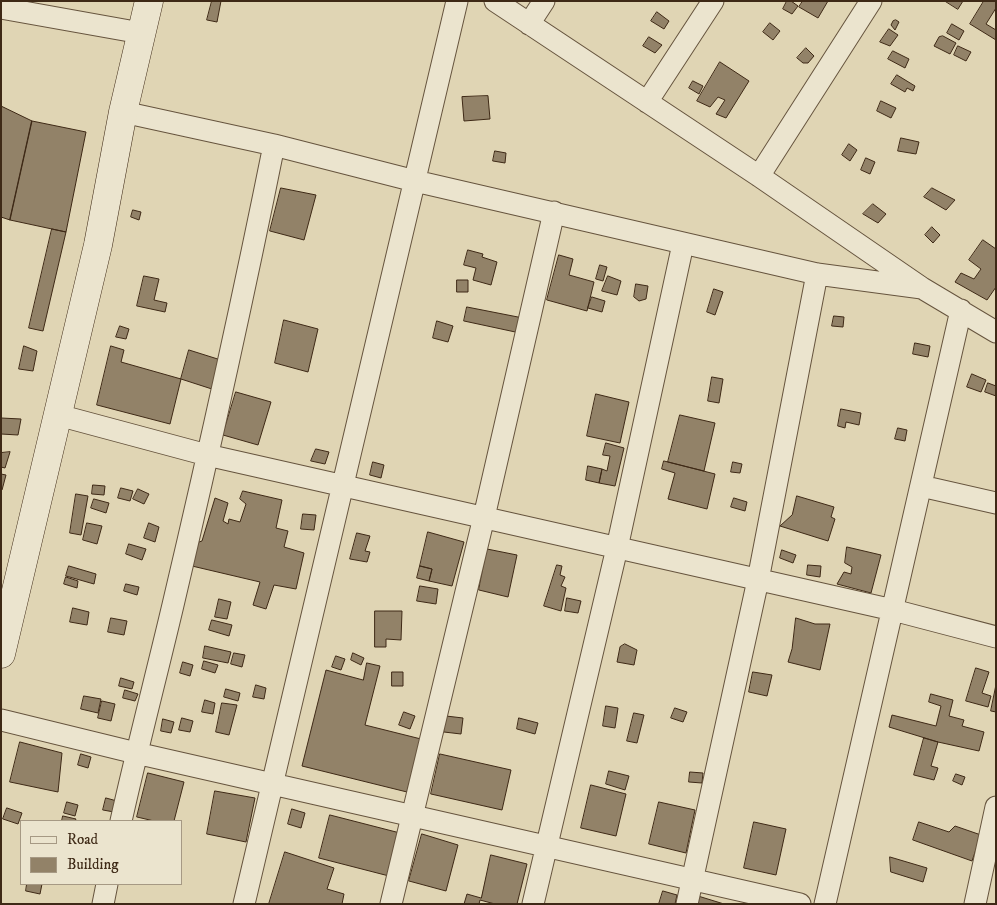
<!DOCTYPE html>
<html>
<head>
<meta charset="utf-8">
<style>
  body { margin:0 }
  #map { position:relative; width:997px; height:905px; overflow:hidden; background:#e0d5b4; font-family:"IM FELL DW Pica",serif }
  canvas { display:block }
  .frame { position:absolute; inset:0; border:2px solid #3e2916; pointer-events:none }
  .legend { position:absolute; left:20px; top:820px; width:162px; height:65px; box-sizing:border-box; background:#ebe4ce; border:1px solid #a69984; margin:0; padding:6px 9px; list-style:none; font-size:15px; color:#3e2916 }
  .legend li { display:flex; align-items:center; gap:10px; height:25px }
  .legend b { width:25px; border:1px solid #a69984 }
</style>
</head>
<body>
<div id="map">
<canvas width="997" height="905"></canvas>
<div class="frame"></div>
<ul class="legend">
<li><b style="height:6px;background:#ebe4ce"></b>Road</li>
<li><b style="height:14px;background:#928268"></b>Building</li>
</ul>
</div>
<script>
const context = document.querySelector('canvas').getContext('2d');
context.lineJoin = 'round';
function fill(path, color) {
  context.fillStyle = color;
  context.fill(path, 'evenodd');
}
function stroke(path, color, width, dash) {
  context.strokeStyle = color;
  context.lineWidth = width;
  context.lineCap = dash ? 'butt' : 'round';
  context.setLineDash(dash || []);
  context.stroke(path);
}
const building = new Path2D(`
  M212,1h9l-4,21 -10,-2z
  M787,1h4l7,5 -6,8 -9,-5z
  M803,1h25l-10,17 -19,-11z
  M945,1h18l-5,8z
  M984,1h12v7l-10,16 10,6v10l-26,-16z
  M657,12l12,9 -5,8 -13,-8z
  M896,20l3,2 -4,8 -4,-5 2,-4z
  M770,23l10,8 -7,9 -10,-8z
  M952,24l12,7 -5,9 -12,-7z
  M889,29l9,6 -8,11 -10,-4z
  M943,36l13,7 -6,11 -16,-8 5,-9z
  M649,37l13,8 -7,8 -12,-7z
  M958,46l13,6 -5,9 -12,-6z
  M806,48l8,8 -6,7h-5l-6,-5z
  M893,51l16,8 -4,9 -17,-9z
  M720,62l29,19 -23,37 -10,-4 9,-14 -7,-3 -8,10 -13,-6z
  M897,75l18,11 -2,5 -6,-3 -2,4 -14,-8z
  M693,81l10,5 -4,8 -10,-6z
  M488,96l2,23 -26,2 -2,-24z
  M881,101l15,7 -5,10 -14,-7z
  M1,106l31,15 -22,99 -9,-3z
  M32,121l54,11 -20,100 -56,-12z
  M901,138l18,4 -3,12 -18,-3z
  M849,144l8,6 -7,11 -8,-6z
  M495,151l11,2 -1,10 -12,-2z
  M866,158l9,4 -5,12 -9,-4z
  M281,188l35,7 -12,45 -34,-9z
  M932,188l23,12 -9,10 -22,-13z
  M873,204l13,10 -8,9 -15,-9z
  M133,210l8,2 -2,8 -8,-3z
  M932,227l8,8 -7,8 -8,-8z
  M52,229l14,3 -23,99 -14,-3z
  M983,240l13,9v38l-9,13 -32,-18 6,-9 13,6 7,-10 -12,-9z
  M468,250l15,4 -1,3 15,5 -6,23 -18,-5 3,-12 -12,-3z
  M559,255l14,4 -4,16 25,7 -7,29 -40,-11z
  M600,265l7,2 -4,14 -7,-2z
  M144,276l15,3 -5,21 13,3 -2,9 -28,-6z
  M608,276l13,5 -4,14 -15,-4z
  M457,280h11v12h-11z
  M636,284l12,2 -2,13 -7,2 -5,-4z
  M714,289l9,3 -8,23 -8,-3z
  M592,297l13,4 -3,11 -14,-4z
  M467,307l56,11 -3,15 -56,-12z
  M834,316l10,1 -1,10 -11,-1z
  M284,320l34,9 -10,43 -33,-9z
  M437,321l16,5 -5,16 -15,-4z
  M120,326l9,3 -3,10 -10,-2z
  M915,343l15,3 -2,11 -15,-3z
  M24,346l13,5 -4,20 -14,-2z
  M111,346l13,4 -3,12 60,17 -11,45 -73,-19z
  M189,350l35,11 -9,29 -34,-11z
  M972,374l14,6 -5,12 -14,-5z
  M712,377l11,2 -4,24 -11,-2z
  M988,383l8,3v10l-11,-4z
  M236,392l35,10 -13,43 -35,-10z
  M596,394l33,8 -9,41 -33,-7z
  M841,409l20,4 -2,12 -13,-3 -1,6 -7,-2z
  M680,415l35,8 -11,48 -36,-9z
  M1,418l20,1 -3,16 -17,-1z
  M898,428l9,2 -2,11 -10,-2z
  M606,443l18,5 -9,38 -16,-3 3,-14 5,2 3,-15 -7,-1z
  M316,449l13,3 -4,12 -14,-3z
  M10,452l-5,16 -4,-1v-14z
  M664,461l51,13 -8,35 -39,-10 7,-26 -13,-4z
  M373,462l11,3 -3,13 -11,-3z
  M733,462l9,2 -2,9 -9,-1z
  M588,466l14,3 -3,14 -13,-3z
  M1,474l5,1 -4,15h-1z
  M93,485l12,1 -1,9 -12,-1z
  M121,488l12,3 -3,10 -12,-3z
  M138,489l11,5 -5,10 -11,-5z
  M243,491l39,9 -6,28 12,3 -4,16 20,6 -8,36 -22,-4 -8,24 -13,-4 7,-23 -68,-16 4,-23 6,-2 13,-43 13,5 -5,18 5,3 1,-5 11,3 6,-18 -6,-5z
  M76,494l12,2 -7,39 -11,-2z
  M797,496l37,11 -3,10 4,2 -7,22 -48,-15 12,-11z
  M734,498l13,4 -2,9 -14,-4z
  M94,499l15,4 -3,10 -15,-5z
  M303,514l13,1 -2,15 -13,-1z
  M87,523l15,3 -5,18 -14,-4z
  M149,523l10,4 -4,15 -11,-4z
  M428,532l36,10 -12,44 -23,-5 3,-12 -12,-3z
  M357,533l13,3 -5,15 5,1 -3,10 -17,-3z
  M129,544l17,5 -4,11 -16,-6z
  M847,547l34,8 -10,38 -34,-9 7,-12 7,2 1,-7 -7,-4z
  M487,549l30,6 -9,42 -29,-7z
  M782,550l14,5 -3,8 -13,-5z
  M557,565l5,1 -2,9 5,2 -4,9 5,2 -5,23 -17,-5z
  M808,565l13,1 -1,11 -13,-2z
  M69,566l27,8 -2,10 -28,-8z
  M420,566l12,3 -3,12 -12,-3z
  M66,577l12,4 -1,7 -13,-4z
  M126,584l13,3 -2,8 -13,-4z
  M420,586l18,3 -2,15 -19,-3z
  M567,598l14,3 -3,12 -13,-2z
  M219,599l12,3 -4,17 -12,-2z
  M73,608l16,4 -2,13 -17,-3z
  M375,611h27l-1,29 -15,-1v8h-11z
  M111,618l16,3 -3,14 -16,-3z
  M796,618l19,6h15l-10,46 -32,-8 4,-13z
  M212,620l20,5 -3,11 -20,-6z
  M625,644l12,6 -3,15 -17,-3 3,-15z
  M205,646l26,6 -3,11 -25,-5z
  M234,653l11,2 -3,12 -11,-3z
  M353,653l11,5 -3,7 -10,-5z
  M336,656l9,3 -4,11 -9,-3z
  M204,661l14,4 -3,8 -13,-4z
  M183,662l10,3 -3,11 -10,-3z
  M367,663l13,3 -15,59 56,14 -14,53 -105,-26 24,-96 37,10z
  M976,668l13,4 -7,21 9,3 -3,11 -22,-6z
  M392,672h11v14h-11z
  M753,672l19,3 -5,21 -18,-4z
  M121,678l13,4 -2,7 -13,-3z
  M256,685l10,3 -2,11 -11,-2z
  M996,685v27l-5,-1z
  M226,689l14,4 -2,8 -14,-4z
  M125,690l13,4 -3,7 -12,-3z
  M931,694l22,6 -4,16 15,4 -2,6 22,6 -5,19 -41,-9 -49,-15 3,-12 44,11 5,-20 -12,-4z
  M84,696l17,3 -3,14 -17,-4z
  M205,700l10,3 -2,11 -11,-2z
  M102,701l13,3 -4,17 -13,-3z
  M222,703l15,2 -8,30 -13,-3z
  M606,706l12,2 -3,20 -12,-2z
  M675,708l12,4 -4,10 -12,-4z
  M404,712l11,4 -5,13 -11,-4z
  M634,713l10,2 -7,28 -10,-2z
  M446,716l17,2 -2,16 -17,-2z
  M182,718l11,3 -3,11 -11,-2z
  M519,718l19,5 -3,11 -18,-5z
  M163,719l11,3 -3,11 -10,-2z
  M924,738l14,4 -7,24 7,2 -4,12 -20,-5z
  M20,742l42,11 -4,39 -48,-10z
  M81,754l10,3 -3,11 -10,-3z
  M440,754l71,16 -9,40 -71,-16z
  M609,771l20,5 -4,14 -19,-6z
  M690,772l13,1 -1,10 -13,-1z
  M148,773l36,9 -10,39h-20l-17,-4z
  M956,774l9,3 -3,8 -9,-4z
  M591,785l35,9 -10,42 -35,-8z
  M215,791l40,7 -9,44 -39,-8z
  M106,798l11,3 -3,11 -11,-2z
  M67,802l11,3 -3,11 -11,-3z
  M659,802l36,8 -9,43 -37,-9z
  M7,808l15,5 -4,11 -15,-5z
  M292,809l13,4 -4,15 -13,-4z
  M330,815l70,18 -11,43 -70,-18z
  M63,816l13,3 -1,2h-13z
  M754,822l32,7 -10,46 -32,-7z
  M919,822l30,10 6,-6 26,9 -9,26 -59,-21z
  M422,834l36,11 -12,46 -37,-10z
  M285,852l49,16 -7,21 17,5 -2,10h-73z
  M491,855l36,9 -10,40h-22l-15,-4 -1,4h-15l3,-10 14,4z
  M890,857l37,11 -4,14 -32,-10z
  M27,884h15l-2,10 -14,-3z
  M663,891l14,4 -2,9h-16z
  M698,896l26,8h-28z`);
const street = new Path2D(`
  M495,1l264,175 163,112 74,44
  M1,8l140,25
  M529,24l15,-23
  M647,102l66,-101
  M123,112l151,33 141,36 402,93 105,14
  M759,176l112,-175
  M58,415l149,40 686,155 103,27
  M921,486l75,17
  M1,720l135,33 664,151
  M121,821c16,-72 35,-144 52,-216 36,-153 70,-306 101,-460
  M103,904l4,-20
  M244,904l213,-903
  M391,904l93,-387 70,-305
  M533,904l84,-356 66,-304
  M687,904l71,-324 59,-306
  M825,904l136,-594
  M975,904l21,-97`);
const secondary = new Path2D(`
  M1,654l97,-409 25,-133 26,-111`);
fill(building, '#928268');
stroke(building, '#3e2916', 1);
stroke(street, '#66543e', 23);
stroke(secondary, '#3e2916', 29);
stroke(street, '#ebe4ce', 21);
stroke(secondary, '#ebe4ce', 28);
</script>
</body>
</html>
